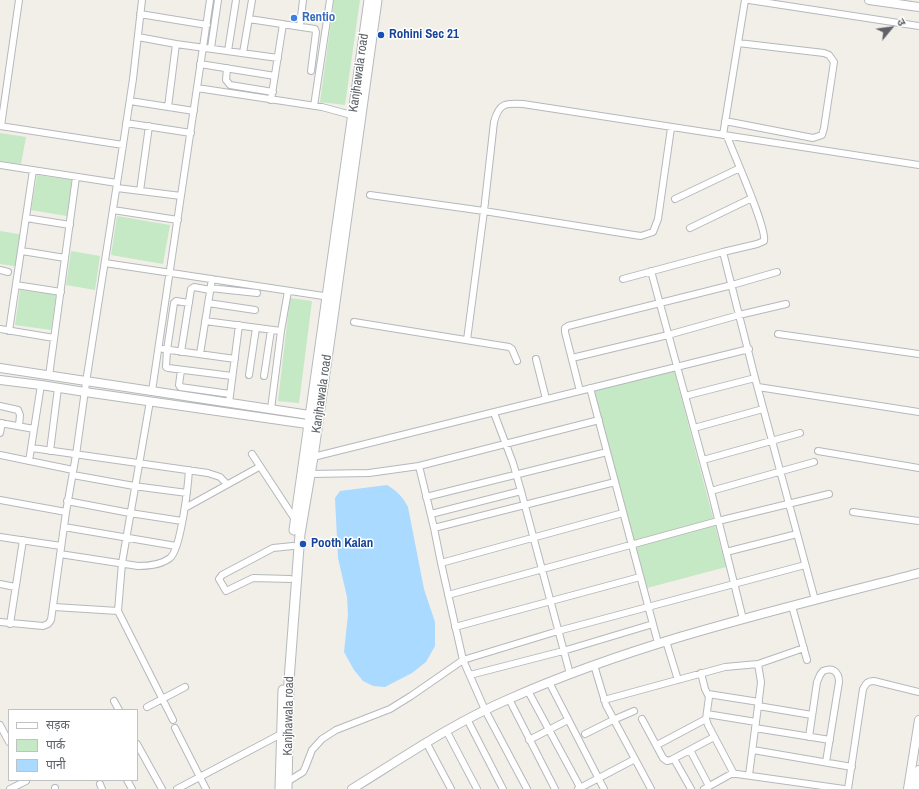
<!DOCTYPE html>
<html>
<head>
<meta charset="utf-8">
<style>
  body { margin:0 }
  #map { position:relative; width:919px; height:789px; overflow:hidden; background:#f1efe8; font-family:"Archivo Narrow","Noto Sans Devanagari",sans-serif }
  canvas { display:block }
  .legend { position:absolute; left:8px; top:709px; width:130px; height:72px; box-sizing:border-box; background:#fff; border:1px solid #bfc1c3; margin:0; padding:5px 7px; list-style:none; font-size:12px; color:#5f6368 }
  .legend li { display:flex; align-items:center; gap:8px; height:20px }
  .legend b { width:20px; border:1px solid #bfc1c3 }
  .north { position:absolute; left:871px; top:8px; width:40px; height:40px; -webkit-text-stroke:3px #fff; paint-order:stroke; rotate:61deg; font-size:11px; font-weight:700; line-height:16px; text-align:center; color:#5f6368 }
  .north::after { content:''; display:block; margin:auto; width:14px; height:18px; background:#5f6368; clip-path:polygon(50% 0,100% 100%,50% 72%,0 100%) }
</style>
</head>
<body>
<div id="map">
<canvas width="919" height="789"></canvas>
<ul class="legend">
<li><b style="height:5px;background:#fff"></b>सड़क</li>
<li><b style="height:11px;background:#c5e8c5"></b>पार्क</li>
<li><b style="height:11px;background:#aadaff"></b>पानी</li>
</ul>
<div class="north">उ</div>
</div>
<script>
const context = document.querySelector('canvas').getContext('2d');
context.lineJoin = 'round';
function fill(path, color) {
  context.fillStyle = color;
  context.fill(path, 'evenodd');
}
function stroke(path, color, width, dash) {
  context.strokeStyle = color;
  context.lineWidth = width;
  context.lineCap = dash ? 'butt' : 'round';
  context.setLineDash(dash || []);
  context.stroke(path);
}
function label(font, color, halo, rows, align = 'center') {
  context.font = font + ' "Archivo Narrow",sans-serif';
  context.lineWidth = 3;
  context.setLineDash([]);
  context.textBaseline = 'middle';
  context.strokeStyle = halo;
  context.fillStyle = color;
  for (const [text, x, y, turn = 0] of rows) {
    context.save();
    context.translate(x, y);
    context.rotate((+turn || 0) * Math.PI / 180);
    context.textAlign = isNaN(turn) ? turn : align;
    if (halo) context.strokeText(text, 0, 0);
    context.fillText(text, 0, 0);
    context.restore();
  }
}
const green = new Path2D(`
  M334,0h26l-15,105 -25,-3z
  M0,133l26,4 -5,27 -21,-3z
  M37,175l35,5 -5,36 -36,-6z
  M117,216l53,9 -7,39 -52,-9z
  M0,231l24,4 -4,32 -20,-3z
  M71,251l29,5 -5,34 -29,-5z
  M20,290l36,5 -5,35 -36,-5z
  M290,298l22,3 -13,102 -21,-2z
  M674,370l52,197 -79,21 -53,-197z`);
const water = new Path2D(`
  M387,485c10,6 16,12 21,22l16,82 11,33v24l-9,16 -14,11 -27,14 -12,-1 -10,-5 -9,-11 -10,-18 4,-37 -1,-18 -9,-39 -3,-60 5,-7z`);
const minor = new Path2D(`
  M749,0l170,26
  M140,14l67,11
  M249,19l66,10 1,3 -5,39
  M300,26l3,-26
  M138,37l38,7 102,14
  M211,48l7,-48
  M228,51l8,-51
  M243,53l9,-53
  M200,64l75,12
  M227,68l-1,12 4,5 43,7
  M197,88l125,19 33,9
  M271,100l12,-76
  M130,101l64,10
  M314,106l16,-106
  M168,107l8,-63
  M725,121l88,17 9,-3 2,-7 10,-66 -5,-7 -5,-2 -86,-10
  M126,123l65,10
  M0,126l123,19
  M1,126l18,-126
  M723,135l22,-135
  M0,165l117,18
  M117,188l64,8
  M140,191l9,-65
  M370,195l114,16 150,24 7,1 12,-4 5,-13 13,-91
  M675,199l65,-31
  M113,210l65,10
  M26,218l44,7
  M690,228l62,-30
  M22,251l43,7
  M723,252l32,126 60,222
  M105,263l225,34
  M0,270l8,2
  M651,271l60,220 32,128
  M623,279l100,-27 34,-8 7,-3c3,-13 -31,-88 -37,-105
  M16,285l45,7
  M210,288l47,5
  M189,303l-13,-2 -2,2 -7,47 -1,17 2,1 64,8
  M208,303l47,7
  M205,321l76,10
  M354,322l155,25 3,2 5,12
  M0,329l54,9
  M9,331l24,-161
  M778,334l141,20
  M467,340l17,-129 10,-89c5,-19 11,-19 29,-18l396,61
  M163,349l72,10
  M181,352l10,-63 3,-2 16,3
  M200,354l12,-75
  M572,358l96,-23 71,-20 47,-11
  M536,359l10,40
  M181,370l-2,15 1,2 50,7
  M249,375l7,-47
  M49,376l27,-199
  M264,376l7,-46
  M758,387l161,25
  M590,388l68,255
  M152,391l58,-391
  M580,391l-15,-59v-4l3,-2 164,-41 45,-13
  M685,396l70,-18
  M150,401l-28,162 -4,48 55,109
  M229,403l10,-78
  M0,406l18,4 2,5 -1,11
  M271,409l10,-78 7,-40
  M494,413l19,50 8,28 49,183
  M0,423l34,6
  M694,428l69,-19
  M0,433l2,-10
  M32,448l176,25 12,4 7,7
  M50,451l8,-63
  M818,451l101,17
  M252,454l44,67
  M0,455l73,15
  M313,457l436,-108
  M703,460l97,-27
  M29,461l12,-76
  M419,466l15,62 7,35 22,97 22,50 42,79
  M310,474l59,-1 50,-7 180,-46
  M73,475l61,11 53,7
  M711,491l103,-29
  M426,497l181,-45
  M0,500l66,12
  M67,501l63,12 52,8
  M185,508l74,-41
  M853,512l66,9
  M431,514l90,-23
  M64,527l112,19
  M434,528l181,-46
  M0,537l61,9
  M726,552l71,-18
  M60,554l78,12c11,0 23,-1 32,-8 11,-9 18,-72 19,-88
  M441,563l182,-50
  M290,579l-37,-1 -27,13 -7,-12 3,-4 51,-27 20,-2
  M0,584l15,3
  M448,595l270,-74 111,-27
  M792,606l15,54
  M54,607l64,4
  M0,622l43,4 5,-2 3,-4 15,-108 10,-57 11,-79 36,-231 10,-66 9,-79
  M10,624l13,-84
  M455,627l185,-50
  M666,641l12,39
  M594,665l12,40 45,84
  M701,673l4,16 4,8 -3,22 2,6 26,49
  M470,675l93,-24 90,-27
  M549,682l55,107
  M528,691l53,98
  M708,694l51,8
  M509,699l46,90
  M604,700l121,-33 33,-3 46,-16
  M114,701l5,9
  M758,706l54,9
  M147,707l38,-20
  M707,714l49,8
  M467,719l36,70
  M642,719l21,39 4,3 4,-1 43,-23
  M0,725l9,17
  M175,728l31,61
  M755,728l75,12
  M446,730l31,59
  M585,734l28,-14 21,-9
  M809,737l8,-55 3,-7 3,-4c10,-4 16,1 16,11l-13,80
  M529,740l39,-20
  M426,742l25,47
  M137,744l25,45
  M657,745l49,-26
  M690,750l19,36
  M753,750l99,17
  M674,759l17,30
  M749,775l11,-84 1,-9 -3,-18
  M127,780l5,9
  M287,782l16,-10 2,-4 7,-18 10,-11 14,-9 54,-21 21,-13 52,-36 95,-29 247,-66
  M100,784l2,5
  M55,788v1
  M10,789l16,-8
  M177,789l106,-56
  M578,789l57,-30
  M704,789l27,-15h6l107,15
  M848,789l15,-100c3,-6 5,-8 11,-8l45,11`);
const tertiary = new Path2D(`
  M869,0l50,7
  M0,368l316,48
  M0,380l41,5 44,7 229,33
  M352,789c52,-32 101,-66 157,-90 131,-58 272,-90 410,-126
  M908,789l11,-69
  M916,789l3,-19`);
const secondary = new Path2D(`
  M294,530l75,-530
  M280,789l3,-99
  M287,789l2,-109 11,-146 13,-77 20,-140 44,-317`);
const markers = [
  [294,18,4,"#3f7fe0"],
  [381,35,4,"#1a4fb4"],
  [303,544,4,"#1a4fb4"]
];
const shopNames = [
  ["Rentio",302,18]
];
const transitNames = [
  ["Rohini Sec 21",389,35],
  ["Pooth Kalan",311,544]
];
const streetNames = [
  ["Kanjhawala road",359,73,-82],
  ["Kanjhawala road",322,394,-82],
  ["Kanjhawala road",289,716,-89]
];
fill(green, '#c5e8c5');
fill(water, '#aadaff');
stroke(minor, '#b5b8bc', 8);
stroke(tertiary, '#b5b8bc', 10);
stroke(secondary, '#b6babf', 11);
stroke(minor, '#fff', 6);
stroke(tertiary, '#fff', 8);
stroke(secondary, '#fff', 9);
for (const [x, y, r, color] of markers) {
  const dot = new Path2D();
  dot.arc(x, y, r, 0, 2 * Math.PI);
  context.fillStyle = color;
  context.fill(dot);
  stroke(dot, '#fff', 1.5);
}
label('bold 13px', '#366cbe', '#fff', shopNames, 'left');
label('bold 13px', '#164399', '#fff', transitNames, 'left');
label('13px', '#5f6368', '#fff', streetNames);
</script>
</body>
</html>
